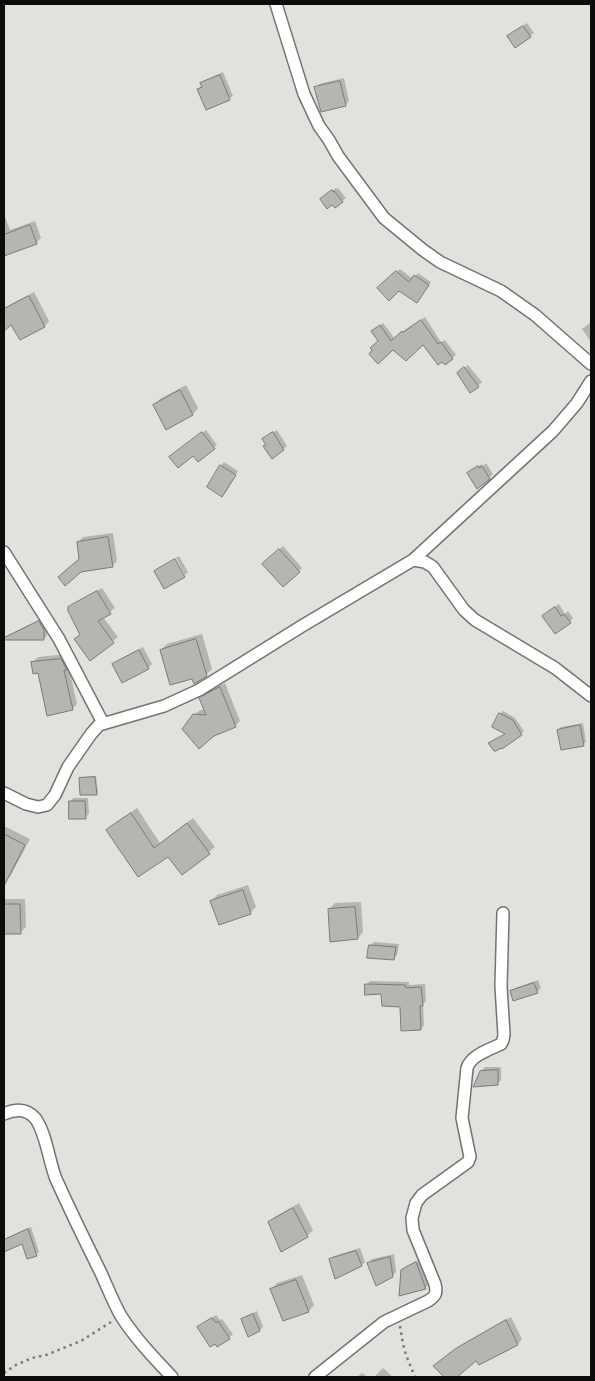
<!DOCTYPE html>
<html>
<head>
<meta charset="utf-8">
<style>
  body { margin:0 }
  #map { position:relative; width:595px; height:1381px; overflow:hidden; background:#e2e1dd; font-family:Lora,serif }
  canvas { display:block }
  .frame { position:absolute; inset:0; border:5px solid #0c0c0b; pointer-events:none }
</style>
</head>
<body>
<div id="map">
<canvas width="595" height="1381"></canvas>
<div class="frame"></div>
</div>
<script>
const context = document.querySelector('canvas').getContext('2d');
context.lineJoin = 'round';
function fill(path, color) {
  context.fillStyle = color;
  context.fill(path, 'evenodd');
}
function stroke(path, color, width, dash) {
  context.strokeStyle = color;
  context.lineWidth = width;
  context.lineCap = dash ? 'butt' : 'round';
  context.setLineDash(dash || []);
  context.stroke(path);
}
const shadow = new Path2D(`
  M527,23l7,10 -4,3 -18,-3z
  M223,72l10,24 -4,3 -30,-10 3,-4 -1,-2 4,-3z
  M344,78l5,23 -3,4 -30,-17 3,-4z
  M336,188l1,1 1,-1 8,10 -4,3 -21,-2z
  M4,214l6,16 25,-9 6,17 -5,5 -30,10 -2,-7z
  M400,269l13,10 5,-6 13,9 -12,17 -20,-9 -20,-2z
  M34,292l15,29 -4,5 -33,-3 -8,6v-21z
  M425,317l16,25 4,-2 11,15 -11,9 -22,-21 -30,5 -13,-7 -7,-10 10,-8 12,16 11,-10z
  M591,322v20l-9,-13z
  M468,365l14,17 -4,4 -16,-16z
  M186,385l12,23 -5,6 -26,14 -13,-23 6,-6z
  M206,430l11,15 -19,16 -5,-7h-20z
  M277,430l10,16 -4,3 -16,-5v-8z
  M224,462l14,9 -12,21 -4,3 -1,-29z
  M486,463l7,11 -15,13 -6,-17 10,-6 1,2z
  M113,533l4,28 -5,5 -31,-7 -3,-17 5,-5z
  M283,546l19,22 -19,17 -19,-21z
  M179,556l9,16 -3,3 -9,-17z
  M102,588l13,20 -12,9 15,20 -28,22 -20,-52 4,-4z
  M559,604l6,10 3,-3 5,7 -3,4 -23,-10z
  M43,618l5,8 -1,9 -3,4 -40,-1 2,-2z
  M202,634l10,35 -6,6 -13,3 -32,-28 6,-6z
  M143,647l9,17 -4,4 -35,-4 4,-3z
  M66,654l11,50 -5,5 -39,-47 5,-5z
  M225,683l15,38 -5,5 -41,-11 6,-5h5l-4,-12 5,-5z
  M503,711l12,7 9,13 -21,16 3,-14 -6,-19z
  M583,723l3,19 -3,3 -25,-15 3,-3z
  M96,776l2,16 -1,2 -17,-15 2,-2z
  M73,798h15l1,16 -4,3 -15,-15z
  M137,808l23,35 33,-25 22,29 -33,27 -14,-19 -60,-25 6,-6z
  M4,826l26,13 -19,36 -5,6 -2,-1z
  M248,885l8,22 -6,6 -38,-12 5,-6z
  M4,899h21l1,28 -5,5 -17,1z
  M361,902l2,30 -5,6 -29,-29 6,-6z
  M374,942l25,2 -2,11 -4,4 -23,-14z
  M538,980l3,8 -4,4 -26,-1 4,-3z
  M370,981l39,1v3l16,-1 1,17 -3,3 1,21 -3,4 -19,-24 -20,-12 -16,-8z
  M485,1067h16v13l-4,4 -16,-13z
  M299,1203l14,27 -6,6 -25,14 -13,-27 6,-6z
  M31,1227l8,25 -3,2 -14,-12 -18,9v-12z
  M360,1248l5,14 -3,3 -26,12 -5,-18 3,-3z
  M394,1254l2,18 -4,4 -23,-13 3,-4z
  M419,1260l9,25 -3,3 -22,-18 4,-4z
  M302,1275l12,30 -5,6 -25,8 -13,-30 6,-6z
  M257,1311l6,16 -3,3 -18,-10 4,-4z
  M216,1315l4,5 2,-1 11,15 -4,4 -27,-14z
  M511,1317l11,22 -4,5 -39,20 -3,-5 -21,18h-9l-11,-11 26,-21z
  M383,1368l10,9h-19z
  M362,1373l6,4h-11z`);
const building = new Path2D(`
  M523,26l8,11 -16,11 -8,-12z
  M220,75l10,25 -24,10 -9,-21 5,-2 -2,-4z
  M340,81l6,25 -25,6 -7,-25z
  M332,190l1,2 1,-1 9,11 -8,6 -3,-3 -5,4 -7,-10z
  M30,225l7,19 -33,12v-21z
  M396,271l13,11 5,-7 15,10 -12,18 -18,-12 -10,10 -12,-13z
  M29,296l16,31 -25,13 -9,-15 -7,6v-22z
  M421,320l17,24 3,-2 12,17 -8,6 -3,-3 -4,3 -15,-20 -17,16 -13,-11 -15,14 -9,-10 3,-4 -2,-2 8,-7 -7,-10 9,-6 11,16 11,-10 1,1z
  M464,367l15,20 -9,6 -13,-20z
  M180,390l13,25 -27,15 -13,-25z
  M202,432l13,17 -17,13 -5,-6 -15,12 -9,-11z
  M273,432l11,18 -12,9 -9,-13 3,-1 -4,-6z
  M220,465l16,10 -14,22 -15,-10z
  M478,466l1,2 3,-2 8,13 -13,10 -10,-16z
  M108,537l5,30 -32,5 -16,14 -7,-9 21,-18 -2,-17z
  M279,549l21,23 -17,15 -21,-23z
  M175,559l10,18 -21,12 -10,-18z
  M97,591l14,23 -13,7 16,22 -24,18 -16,-22 6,-4 -12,-24v-4z
  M555,607l6,9 3,-2 7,9 -16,11 -13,-18z
  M39,621l5,9v10h-40v-2z
  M196,639l11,37 -13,8 -2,-5 -22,6 -10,-35z
  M139,650l10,19 -27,14 -10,-19z
  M61,659l6,11h-3l9,40 -26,6 -9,-43 -5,1 -2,-12z
  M220,687l16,40 -22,9 -15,13 -17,-20 11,-15 13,1 -7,-17z
  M499,713l14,7 9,15 -20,14 -1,-1 -5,3h-2l-6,-8 17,-9 -13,-7z
  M580,725l4,21 -23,4 -4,-20z
  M95,777l2,18h-17l-1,-17z
  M69,801h16l1,18h-17z
  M131,813l23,35 33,-25 23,31 -28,21 -14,-18 -30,20 -32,-47z
  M4,834l21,11 -21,41z
  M243,890l8,24 -32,11 -9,-24z
  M4,904h16l1,30h-17z
  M355,907l3,32 -28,3 -2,-33z
  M369,945l27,2 -2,13 -27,-2z
  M534,983l4,10 -25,8 -3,-10z
  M365,984l40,1 1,3 15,-1 2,19h-3l1,24 -20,1 -1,-24 -18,-1 -1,-12 -16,1z
  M498,1070v15l-25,2 7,-16z
  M293,1208l15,29 -27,15 -13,-30z
  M28,1229l9,27 -10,3 -5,-15 -18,8v-12z
  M356,1251l6,15 -27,13 -6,-20z
  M390,1257l3,20 -17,9 -9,-23z
  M416,1262l10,27 -27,7 2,-26z
  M296,1280l13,32 -26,9 -13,-32z
  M253,1314l7,17 -12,6 -7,-18z
  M212,1318l4,5 2,-2 12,18 -13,8 -2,-3 -5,3 -13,-20z
  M506,1320l12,25 -39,20 -3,-4 -19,16h-13l-11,-11 22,-17z`);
const path = new Path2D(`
  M400,1326l3,18 3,11 9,22
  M4,1373l12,-8 16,-7 14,-3 35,-14 30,-19`);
const minor = new Path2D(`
  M276,4l28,90 15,32 10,14 9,16 46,62 39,32 17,12 61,29 34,24 56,49
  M4,552l55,87 44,84
  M413,560l140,-129 24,-28 14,-22
  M4,793l22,11 12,3 9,-2 8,-10 13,-28 23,-33 8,-9 65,-19 35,-16 103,-64 111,-66 12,2 8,5 31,43 11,10 80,48 36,28
  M4,1114c11,-5 22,-6 31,4 11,14 14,44 21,61 14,31 29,62 44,92 7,15 13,31 21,45 14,22 33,42 51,61
  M315,1377l69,-55 44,-21c8,-5 9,-8 7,-17l-22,-54 -1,-12 4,-15 6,-8 46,-33 2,-5 -8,-39 5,-50c4,-13 22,-18 34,-24l2,-4 1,-5 -3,-49 2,-73`);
fill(shadow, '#0003');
fill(building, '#b7b5b1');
stroke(building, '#7c7a76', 1);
stroke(minor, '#737370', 14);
stroke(path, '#787875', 2.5, [2.5, 4]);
stroke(minor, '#fff', 11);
</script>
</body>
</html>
